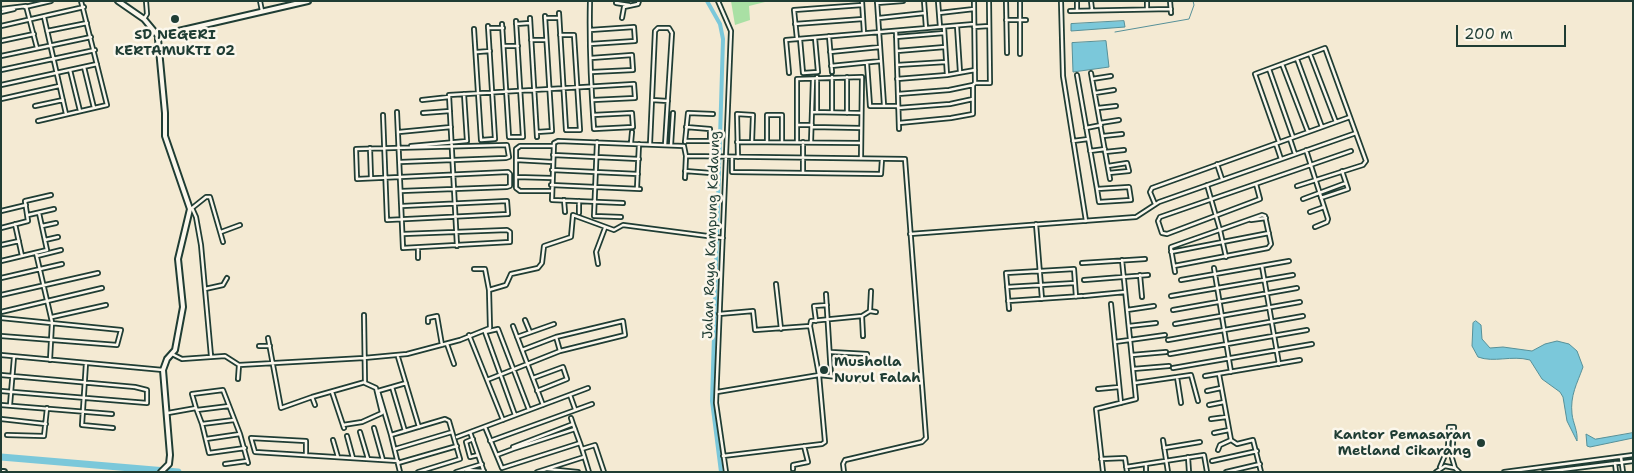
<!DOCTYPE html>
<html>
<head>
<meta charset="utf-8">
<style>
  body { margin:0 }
  #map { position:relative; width:1634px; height:473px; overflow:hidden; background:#f4ead3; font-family:"Shantell Sans",sans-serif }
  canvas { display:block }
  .frame { position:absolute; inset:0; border:2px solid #1f3d34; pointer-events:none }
  .scale { position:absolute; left:1456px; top:25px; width:110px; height:22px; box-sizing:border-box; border:2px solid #1f3d34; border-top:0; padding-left:6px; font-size:15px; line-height:18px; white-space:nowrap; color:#1f3d34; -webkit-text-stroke:4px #fbf7ec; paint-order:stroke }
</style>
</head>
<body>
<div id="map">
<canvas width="1634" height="473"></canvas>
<div class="frame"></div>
<div class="scale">200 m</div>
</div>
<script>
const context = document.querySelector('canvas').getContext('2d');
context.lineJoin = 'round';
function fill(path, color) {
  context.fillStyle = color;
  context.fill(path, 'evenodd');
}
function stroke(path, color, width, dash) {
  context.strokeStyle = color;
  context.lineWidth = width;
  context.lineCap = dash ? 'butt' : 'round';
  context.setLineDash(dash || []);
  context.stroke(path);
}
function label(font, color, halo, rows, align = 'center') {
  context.font = font + ' "Shantell Sans",sans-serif';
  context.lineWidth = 5;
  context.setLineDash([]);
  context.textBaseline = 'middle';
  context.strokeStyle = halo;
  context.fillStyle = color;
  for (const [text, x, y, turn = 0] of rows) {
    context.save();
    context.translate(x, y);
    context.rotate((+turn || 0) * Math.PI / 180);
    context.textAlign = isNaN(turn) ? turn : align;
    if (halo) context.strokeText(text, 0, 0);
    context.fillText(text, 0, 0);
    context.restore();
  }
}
const green = new Path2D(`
  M731,1h38l-20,5 1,14 -15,5z`);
const water = new Path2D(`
  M1124,21l1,6 -54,4v-7z
  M1106,41l3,26 -36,5 -1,-29z
  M1476,321l5,4 1,14 8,9 13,-1 29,4 13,-7 12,-3 12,3 8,7 6,16c-6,17 -13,28 -11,47 1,9 6,17 5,27l-10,-20 -4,-24 -3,-5 -18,-13 -12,-19c-19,-5 -36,3 -52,-3l-6,-11 1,-23z
  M1633,433v5l-43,9 -3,-1 -1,-12 9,5z`);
const stream = new Path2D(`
  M1115,32l74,-13 5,-14 -1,-4`);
const canal = new Path2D(`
  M707,1l13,23 3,15 -11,362 9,71`);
const river = new Path2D(`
  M1,457l177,15`);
const minor = new Path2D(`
  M260,1l2,10
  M590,1c-1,43 1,86 4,128l39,-2 -1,-14 -39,2
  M718,1l13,30 -15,372 10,69
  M862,1l2,32
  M877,1l7,104
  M924,1l2,27
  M938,1l2,26
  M1006,1l1,52
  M1020,1v53
  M1061,1l2,75 23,145
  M1077,1v9
  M1091,1l1,9
  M1147,1v8
  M1170,1l1,12
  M616,3l13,2
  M877,3l26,-2
  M25,7l26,-6
  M1,9l25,-3 11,42
  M1070,11l101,-2
  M1,12l13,-3
  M559,13l7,117h14l-6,-95h-14
  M939,13l35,-4
  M44,17l22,97
  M530,18l7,119
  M545,18h13
  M622,18l2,-11 14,-3 1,-3
  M879,18l46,-5
  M144,19l3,-5 -1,-13
  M1006,20h20
  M502,24l7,113h14l-7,-116
  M516,24l14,-1
  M795,24l68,-5
  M1,26l83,-19
  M957,26l3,46
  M944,27l3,48
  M974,27l15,-1
  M488,28h15
  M474,29l7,111 14,-1 -7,-113
  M590,30l44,-3 1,14 -45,3
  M47,31l40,-8
  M896,31l3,98
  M829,36l3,36
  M896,37l48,-4
  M797,39l-3,-29 68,-5
  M800,39l3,34 15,-1 -3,-34
  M531,40h15
  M1,41l33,-7
  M504,46h14
  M897,51l48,-4
  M477,52l13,-1
  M830,52l50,-5
  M1310,54l26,68
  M1,56l90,-19
  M591,58l41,-3 1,15 -41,2
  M1297,59l25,68
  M867,63l3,43h28
  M1282,64l26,68
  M897,65l49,-3
  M831,66l50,-5
  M84,67l10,41
  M1269,69l24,68
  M1,70l94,-20
  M70,70l10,41
  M789,73l-3,-33 188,-16
  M1091,73l19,106
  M1077,75l20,114 2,13 32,-2 -2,-13 -32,2
  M897,79l50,-4 28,-5
  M1092,79l19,-3
  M975,83h15l-1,-82
  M1,85l96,-21
  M1095,93l19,-3
  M898,94l51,-4 24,-5
  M1,99l58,-13
  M422,100l27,-3
  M652,100l16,1
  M35,106l28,-6
  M898,108l52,-4 23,-5
  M1098,108l18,-2
  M397,112l6,136 107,-6v-10l-3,-2 -104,4
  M812,112l49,1
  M817,112v-35
  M832,112v-35
  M423,113l27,-2
  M847,113v-36
  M383,115l4,105 121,-6 -1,-13 -105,5
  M38,121l69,-16 -26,-104
  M899,123l52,-5 22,-4v-29l2,-2 -1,-82
  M1100,123l19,-3
  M797,125h15
  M812,127l49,1
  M1086,128l15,-3
  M399,132l52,-5
  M537,132l15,-1 -7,-115
  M1103,136l19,-2
  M1290,139l5,15
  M685,141h25v-12l-24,-2
  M1073,141l15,-2
  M597,142l-3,74 27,1
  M685,142l3,-29 25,1
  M737,142l124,1
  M767,142v-27h15v27
  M797,142v-63l65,-2 -1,81
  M803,142v31
  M811,142l2,-63
  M1279,142l-24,-68 70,-26 41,113 -3,4 -66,21
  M631,143l1,-11
  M650,144l5,-113 3,-3h11l3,5 -7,112
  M1276,144l5,15
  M671,145l2,-32
  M411,146l56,-5 -3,-47
  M370,148l1,30
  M1306,150l22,69 -1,3 -12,5
  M1090,151l15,-2
  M1105,152l19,-2
  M553,155l86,4
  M732,157v15l149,2 1,-15
  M738,157l-1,-43 16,1 -1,27
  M516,160l37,2
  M400,162l106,-4 3,-1 -2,-12 -151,4 1,30 151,-7 2,2v12l-3,1 -106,4
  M1217,164l5,15
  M1108,166l19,-3 2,8 -20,2
  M552,170l86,4
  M685,171l26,2
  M516,177l36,1
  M685,178l1,-22
  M1256,184l4,15 -93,35 -5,-1 -4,-12 2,-4 191,-66
  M551,185l89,4
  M1207,185l13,45 6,27
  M637,188l2,-44
  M551,191h-31l-4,-3v-39l4,-3h33
  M1321,198l27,-9 -6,-18
  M1303,199l43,-16
  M564,200l1,12
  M623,203l-71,-3 2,-57 4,-2 126,5 2,10 219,3 21,279 -4,4 -77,18 -2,4 1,8
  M1155,204l-5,-12 2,-4 198,-71
  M192,208l4,9 5,28 10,111
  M191,209l15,-12h4l13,45
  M1,211l25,-6
  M1310,212l14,-5
  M579,213v-12
  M28,215l26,-6
  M1251,220l15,-2
  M15,224l7,32
  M1036,224l6,75
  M42,226l14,-3
  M1,228l27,-7 -3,-20 26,-6
  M221,232l19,-7
  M910,234l226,-17 23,-15 197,-69
  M45,240l13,-3
  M1,245l18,-4
  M457,246l-8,-151 185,-11 1,14 -42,2
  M1171,252l98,-19
  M36,253l16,69 -2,38
  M37,256l24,-6
  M418,258v-10
  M1,261l46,-11 -8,-37
  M1082,263l63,-4
  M598,264l-2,-12 9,-24
  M1174,266l94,-18 3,-4 -6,-28 -3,-1 -91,32v2l4,23
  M1262,266l17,98
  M1214,268l17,104
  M474,269h11l4,21
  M1140,275l2,22
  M1,278l61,-14
  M1084,280l64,-5
  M1181,280l108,-19
  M776,284l5,45
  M1007,287l68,-4
  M205,289l18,-4 4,-7
  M826,294l5,81
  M1,295l97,-22
  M1084,296l41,-4
  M1171,296l122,-21
  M1008,301l74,-5
  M1111,304l10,99
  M1009,309l-3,-36 68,-4 2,28
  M1127,310l27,-4
  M1173,310l124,-22
  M870,311l1,-20
  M1,312l101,-24
  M719,314l34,-3 2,19 55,-4 1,-5 51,-5 8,-5 6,1
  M862,316l1,20
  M52,317l54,-12
  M1,318l120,12 -4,15 -116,-9
  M525,320l5,12
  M816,321l-2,-15 13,-1
  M428,322v-4l9,-2 5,29
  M1175,324l125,-22
  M513,326l30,79
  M1129,326l27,-3
  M469,335l34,85
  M517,337l37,-13
  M556,337l67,-16 2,14 -65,16
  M268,338l13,70 31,-11
  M1168,340l135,-24
  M1115,342l50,-7
  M447,344l7,20
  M259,346h11
  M831,352l36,2
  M172,354l10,5 43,-3 14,9 125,-7 43,-4 53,-14 30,-12 -1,-38 17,-5 5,-11 27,-6 4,-5 2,-17 27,-9 2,-22 41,15 9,-5 100,13
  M1170,354l137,-24
  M1,355l162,15
  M1132,355l34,-3
  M398,357l21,70
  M86,363l-4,62 31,3
  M1173,368l139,-24
  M1133,369l36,-3
  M1219,374l12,66 6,4 16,-4 8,32
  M1,375l134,12 12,3v13l-146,-12
  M1205,376l95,-16
  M1177,377l4,26
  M533,378l30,-11 4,12 -30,12
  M238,379l1,-14
  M487,380l73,-29 -4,-14 -34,13
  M1135,383l56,-8 7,26
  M392,387l13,44
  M1098,389l21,-2
  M1207,391l14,-3
  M332,392l12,36
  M717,392l102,-17 47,5
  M570,395l5,14
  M1,405l111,9
  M10,405l4,-48
  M315,405l-3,-8 53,-15 -1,-67
  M1209,405l15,-3
  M196,408l-4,-14 31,-4 17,44 8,29
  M197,410l32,-4
  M168,413l28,-5 6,16
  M515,415l-30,-83 13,-3 31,81
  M1,419l45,5
  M1211,419l15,-2
  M234,420l-32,4 7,29 36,-5
  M343,425l19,-3 20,-9 -6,-25 -11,-5
  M485,427l17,41 78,-25 -7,-19
  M374,428l9,32
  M360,432l8,27
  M470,432l14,40
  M1214,433l15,-3
  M7,435l37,1 3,-28
  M391,435l-13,-44 28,-8
  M347,436l6,22
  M457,437l131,-49
  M206,439l34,-5
  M473,439l-7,3 4,15 8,-2
  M333,440l5,17
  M1163,440l5,32
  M490,441l102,-37
  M580,443l2,6 13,-4 9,27
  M513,447l60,-23 -2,-6
  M513,447v2l62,-20
  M1164,448l36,-6
  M395,449l57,-17
  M582,449l7,23
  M1218,450l2,-5 11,-5
  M306,455v-14l-55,-3 4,14 143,9
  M497,455l16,-6
  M723,456l99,-12 3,-2 -6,-67 -9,-49
  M1188,457l1,15
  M1621,457l2,15
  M1101,459l24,-1 2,14
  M1212,461l45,-10
  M398,463l59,-17
  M1615,463l1,9
  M225,464l22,-3
  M1146,464v8
  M1126,467l78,-12 3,17
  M1440,467l8,-19 1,-21h5l-2,31 3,10
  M547,469l31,3
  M793,469v-4l15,-3 -4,-16
  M466,470l18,1
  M400,472l-9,-37 54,-16 4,2 11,38 -42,13
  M456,472l26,-8
  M537,472l47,-15
  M1103,472l-7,-63 40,-10 -14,-139
  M1226,472l34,-8
  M1436,472l9,-6 10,2 4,4
  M1504,472l129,-17
  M1544,472l89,-11`);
const tertiary = new Path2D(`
  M118,1l26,18 15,18`);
const secondary = new Path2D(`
  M1,472h3
  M161,472l8,-8 1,-9 -7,-85 4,-11 8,-9 8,-43 -5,-48 12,-50 -25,-73v-23l-7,-74 3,-4 13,-3 134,-31`);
const markers = [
  [175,19,5,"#1f3d34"],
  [824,370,5,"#1f3d34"],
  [1481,443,5,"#1f3d34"]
];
const poiNames = [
  ["SD NEGERI",175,35],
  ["KERTAMUKTI 02",175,51],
  ["Musholla",834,362,"left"],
  ["Nurul Falah",834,378,"left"],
  ["Kantor Pemasaran",1471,435,"right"],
  ["Metland Cikarang",1471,451,"right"]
];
const streetNames = [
  ["Jalan Raya Kampung Kedaung",712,235,-88]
];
fill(green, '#a9e0a4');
fill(water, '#7bc8da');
stroke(water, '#569098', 1);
stroke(stream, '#569098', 1);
stroke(canal, '#7bc8da', 4);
stroke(river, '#7bc8da', 7);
stroke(minor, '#1f3d34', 6);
stroke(tertiary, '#1f3d34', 8);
stroke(secondary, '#1f3d34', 8);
stroke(minor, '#fbf7ec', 2.5);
stroke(tertiary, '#fbf7ec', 4);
stroke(secondary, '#fbf7ec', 4);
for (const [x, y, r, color] of markers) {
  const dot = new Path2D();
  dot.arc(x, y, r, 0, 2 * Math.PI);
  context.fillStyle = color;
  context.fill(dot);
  stroke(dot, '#fbf7ec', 2);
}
label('bold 14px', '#1f3d34', '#fbf7ec', poiNames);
label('14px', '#1f3d34', '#fbf7ec', streetNames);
</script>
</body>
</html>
